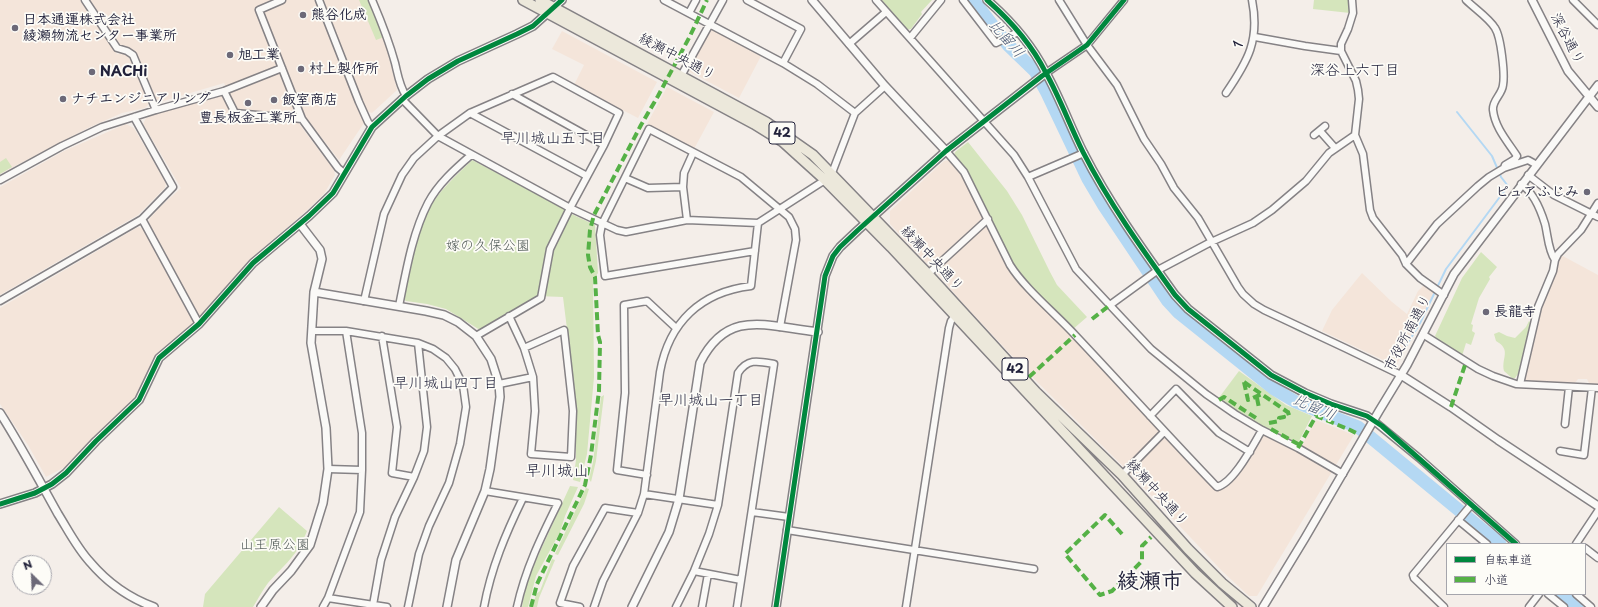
<!DOCTYPE html>
<html>
<head>
<meta charset="utf-8">
<style>
  body { margin:0 }
  #map { position:relative; width:1598px; height:607px; overflow:hidden; background:#f4eee9; font-family:"Playpen Sans","Klee One",sans-serif }
  canvas { display:block }
  .legend { position:absolute; left:1446px; top:543px; width:140px; height:52px; box-sizing:border-box; background:#fdfcf7; border:1px solid #a5a5ac; margin:0; padding:5px 7px; list-style:none; font-size:12px; color:#22223b }
  .legend li { display:flex; align-items:center; gap:8px; height:20px }
  .legend b { width:20px; border:1px solid #a5a5ac }
  .north { position:absolute; left:12px; top:555px; width:40px; height:40px; box-sizing:border-box; background:#fdfcf7; border:1px solid #a5a5ac; border-radius:50%; rotate:336deg; font-size:11px; font-weight:700; line-height:16px; text-align:center; color:#22223b }
  .north::after { content:''; display:block; margin:auto; width:14px; height:18px; background:#6c6978; clip-path:polygon(50% 0,100% 100%,50% 72%,0 100%) }
</style>
</head>
<body>
<div id="map">
<canvas width="1598" height="607"></canvas>
<ul class="legend">
<li><b style="height:5px;background:#00873e"></b>自転車道</li>
<li><b style="height:5px;background:#55b146"></b>小道</li>
</ul>
<div class="north">N</div>
</div>
<script>
const context = document.querySelector('canvas').getContext('2d');
context.lineJoin = 'round';
function fill(path, color) {
  context.fillStyle = color;
  context.fill(path, 'evenodd');
}
function stroke(path, color, width, dash) {
  context.strokeStyle = color;
  context.lineWidth = width;
  context.lineCap = dash ? 'butt' : 'round';
  context.setLineDash(dash || []);
  context.stroke(path);
}
function label(font, color, halo, rows, align = 'center') {
  context.font = font + ' "Playpen Sans","Klee One",sans-serif';
  context.lineWidth = 3.5;
  context.setLineDash([]);
  context.textBaseline = 'middle';
  context.strokeStyle = halo;
  context.fillStyle = color;
  for (const [text, x, y, turn = 0] of rows) {
    context.save();
    context.translate(x, y);
    context.rotate((+turn || 0) * Math.PI / 180);
    context.textAlign = isNaN(turn) ? turn : align;
    if (halo) context.strokeText(text, 0, 0);
    context.fillText(text, 0, 0);
    context.restore();
  }
}
const built = new Path2D(`
  M0,0h82l35,54 8,-1 5,4 20,46 -5,5 -23,5 -34,15 -88,46z
  M90,0h279l16,41 12,49 -25,23 -6,-2 -6,3 4,9 -25,37 -36,-46 -66,-2 -2,-2 -11,-27 -64,19 -3,-2 -22,-47 -8,-6 -6,-1z
  M713,30l48,26 -22,42 -49,-26 -1,-3 21,-38z
  M562,31l95,51 -19,36 -64,-33 10,-20 -32,-16z
  M667,87l47,25 -20,37 -47,-25z
  M221,96l5,2 8,19 63,4 37,49 1,5 -11,19 -20,19 -55,47 -46,54 -4,3 -51,-93 2,-6 10,-11 21,-19 -38,-64 3,-6 12,-5z
  M126,124l8,4 32,55 -1,5 -27,27 -138,80v-108l64,-36z
  M949,160l8,8 9,16 43,84 208,219 21,-17 24,-40 39,17 15,-27 38,15 -97,161h-8l-27,-25 -93,-99 -101,-99 -69,-74 -28,-33 -3,-1 -38,-41v-13l54,-50z
  M138,227l6,2 49,90v4l-41,37 -8,22 -6,11 -12,14 -61,60 -19,10 -18,-32 -28,-41v-96z
  M1561,255l37,20v110h-8l-3,-6h-9l-4,5 -50,-3 17,-76 17,-47z
  M1362,273l30,29 15,12 11,-23 6,-6 10,6 -14,32 -24,43 -74,-35 10,-21z`);
const green = new Path2D(`
  M359,0h10l15,37 -8,3z
  M882,0h50l-11,12 1,2 -11,15 -5,1z
  M1314,0h35l1,13 -37,-4z
  M968,142l39,49 15,24 28,57 7,13 30,32 -15,13 -51,-54 -10,-16 -57,-104 1,-4z
  M6,158l6,9 -12,7v-12z
  M472,160l92,48 1,3 30,14 3,48 -5,7 1,97 -7,77 -7,28 -7,-2 3,-20 -1,-67 -12,-96 -26,-1 -57,34 -34,-21 -19,-5 -21,-3 -3,-2c7,-28 12,-63 25,-88 10,-20 29,-36 44,-51z
  M1481,252l16,15 -8,10 1,2 -11,19 -8,26 2,1 -1,6 3,2 -4,12 -5,-2 -4,13 -23,-15 -4,-5 27,-58z
  M1529,321l2,2 -13,51 -3,4h-3l-8,-7c-3,-13 8,-21 -8,-30l-2,-7 5,-2 8,4 8,2 11,-11z
  M1239,371l47,34 26,11 -15,29 -35,-19 -44,-27z
  M604,395l-8,66 -5,21 -2,-3 4,-17 8,-65z
  M570,486l8,1 -13,29 -5,16 -24,44 -8,31h-6l3,-18 8,-22z
  M586,488l3,1 -5,15 -26,51 -3,-1z
  M279,507l28,24c-9,24 -23,34 -39,52 -6,8 -10,16 -15,24h-50l2,-13z
  M552,559l3,1 -16,38 -2,9h-4l3,-13 4,-3z`);
const stream = new Path2D(`
  M1406,346l14,-23 26,-54 62,-83 -7,-9 -9,-21 -35,-44`);
const river = new Path2D(`
  M973,0l35,45 27,26 12,22 41,86 16,27 63,94 12,13 95,76 22,13 62,25 142,117
  M1561,594l16,13`);
const minor = new Path2D(`
  M85,0l32,48 10,3 6,4 23,55
  M282,0l-23,10 43,109 36,49 6,5
  M319,0l40,102 9,20 4,5
  M372,0c9,21 17,41 23,63 3,12 4,22 11,33
  M664,0l119,63 34,21 38,29
  M747,0l54,29 -18,34
  M876,0l138,155 14,22 48,92 75,80 55,45 29,20 27,16 36,18 45,26
  M963,0l33,43 22,-11
  M1059,0l28,45 30,40 27,54 17,25 13,24 24,30 40,69 5,7 11,10 10,6 81,38 56,27
  M1352,0l1,13 -5,16 -7,15v7l15,30 2,9 1,9 -4,36 8,19 7,56 3,8 29,37 4,9 14,14 24,17
  M1466,0c8,8 23,18 29,28 6,9 10,46 8,57 -1,10 -11,15 -10,25 2,18 15,32 24,46l-2,3 -10,6 -1,3
  M1573,0l25,25
  M689,13l7,-13
  M1255,37l50,9 36,5
  M910,38l31,-38
  M849,44l37,-32
  M1046,73l41,-28 37,-45
  M681,76l42,-76
  M224,91l11,22 67,6
  M1226,93c22,-32 34,-53 26,-93
  M512,94l92,51
  M402,99l36,37 132,72 47,22 9,2 61,-12 71,3 67,-43
  M470,113l117,63
  M1320,131l15,17
  M1314,135l11,-9
  M946,151l18,21 46,93c15,24 46,49 66,71 47,50 93,101 141,151 17,-4 36,-42 45,-57
  M832,173l23,-60 30,-27
  M1528,175l26,20 44,22
  M1028,177l56,-24
  M625,178l23,10 35,-1
  M0,180l62,-34 40,-19 54,-17 68,-19 58,-23
  M1521,184c12,8 20,27 24,40 3,12 3,26 10,36
  M142,219l57,105
  M687,220l-4,-33 1,-14 9,-20
  M755,251l-150,25 -5,-41 2,-11 47,-95 92,48 48,40 6,12 1,11 -16,87
  M1406,264l31,-40 41,-38 11,-9 15,-9 24,-8 9,5
  M928,274l60,-55
  M0,301l142,-82 31,-32 -39,-70
  M364,301l20,-87 18,-39 12,-17 24,-22 32,-23 83,-36 66,36 -15,32 -34,63 -20,41 -9,49 -65,38
  M1110,305l48,-35 51,-27 44,-20 19,-13 34,-29 23,-28 26,-18
  M399,306c7,-34 13,-72 29,-103 10,-19 27,-34 43,-48
  M312,331h34l16,102v37l-34,-1
  M346,331l72,12 15,6 13,9 9,11 8,16 3,22 -6,37 -11,39 -20,43 -10,28 -11,53
  M1424,335l54,34 15,7 23,8 82,4
  M382,336l15,91 -5,46 22,4
  M524,348l40,-18 9,81 -2,46 -40,-3 4,-43 -2,-34
  M499,384l34,-7 -9,-29 -15,-32
  M1520,384l18,-77 15,-36 2,-11 3,-6 23,-24 17,-27
  M1150,416l26,-27 43,44 31,19
  M1374,421l45,37 97,86
  M1565,424l4,-37
  M1560,451l24,4 8,-67
  M647,475l-30,-5 8,-77 -1,-88 23,-4 29,27
  M1122,475l42,-43
  M485,491l73,12c-17,34 -33,67 -41,104
  M644,494l74,11
  M752,512l37,5
  M1458,520l29,24
  M787,530l247,39
  M1576,544l22,-33
  M1585,548l13,10
  M694,571l47,9
  M1548,594l16,13
  M1576,594l15,13
  M328,598l32,-86 2,-42
  M373,605l8,-45 14,-43 19,-40 10,-26 3,-24 -9,-84
  M323,607l5,-9 59,9
  M484,607c7,-39 22,-74 39,-109
  M580,607l-20,-4 13,-37 32,-58 33,5
  M594,607l9,-26 35,-68 6,-19 16,-122c9,-50 41,-80 91,-86l7,-63
  M676,607l18,-36 15,-37 9,-29 20,-132c10,-15 20,-12 36,-9l-37,243
  M702,607l6,-33
  M906,607l43,-279 2,-7 4,-5
  M1444,607l-30,-29 -1,-3 58,-70
  M1529,607l10,-13`);
const tertiary = new Path2D(`
  M812,0l73,86 61,65
  M987,0c23,20 45,45 59,73 14,25 24,53 37,79 26,51 59,97 92,143l13,14 83,66 34,18 26,11 36,12 7,5
  M1532,0l36,71 30,36
  M314,292l112,19 18,4 14,7 18,14 15,23 8,25 1,13 -10,72 -5,22 -29,69 -9,47
  M1401,375l50,32 47,33 100,66
  M0,413c21,33 39,67 58,101 10,16 19,34 32,48 17,20 39,36 64,45
  M0,504l35,-11 17,-9 14,-11 30,-32 43,-41 20,-42 40,-34 54,-61 56,-47 24,-23 39,-66 34,-31 22,-17 30,-18 59,-27 16,-8 29,-26
  M261,607l12,-17 18,-19 19,-26 13,-42 5,-34 -2,-41 -15,-85 3,-51 8,-33 -2,-9 -20,-26
  M632,607l37,-75 10,-33 21,-136c28,-56 68,-36 118,-31
  M776,607l49,-331 8,-20 7,-9 18,-17 88,-79 100,-78
  M1263,607l42,-69 74,-127 28,-46 47,-91 144,-189`);
const primary = new Path2D(`
  M523,0l231,124 29,18 42,38 66,67 304,326 37,34
  M540,0l226,122 47,33 115,119 108,118 86,83 66,74 34,34 29,24`);
const quiet = new Path2D(`
  M1092,319l18,-14
  M1029,377l46,-42
  M1244,382l45,31 3,-1
  M1244,382l4,18 14,-6
  M1257,398l2,10
  M1219,400l5,-3 32,21
  M1451,407l15,-45
  M1269,423l10,-2v-3l5,-1 -1,-2 6,-2
  M1271,429l27,15
  M1298,448l18,-32 32,13 10,5
  M1122,534l-17,-19 -40,39 35,41 12,-4 30,-30v-15l9,-9
  M531,607l6,-23 48,-99 6,-30 8,-64 1,-49 -2,-7 -3,-58 -5,-10 -2,-12 2,-25 4,-15 47,-90 17,-29 32,-60 17,-36`);
const cycleway = new Path2D(`
  M987,0c23,20 45,45 59,73 14,25 24,53 37,79 26,51 59,97 92,143l13,14 83,66 34,18 26,11 36,12 15,10 134,118
  M0,504l35,-11 17,-9 14,-11 30,-32 43,-41 20,-42 40,-34 54,-61 56,-47 24,-23 39,-66 34,-31 22,-17 30,-18 59,-27 16,-8 29,-26
  M776,607l49,-331 8,-20 7,-9 18,-17 88,-79 96,-75 45,-31 37,-45`);
const markers = [
  [303,15,4,"#6c6978"],
  [15,28,4,"#6c6978"],
  [230,55,4,"#6c6978"],
  [301,69,4,"#6c6978"],
  [92,72,4,"#6c6978"],
  [63,99,4,"#6c6978"],
  [274,100,4,"#6c6978"],
  [248,103,4,"#6c6978"],
  [1587,192,4,"#6c6978"],
  [1486,312,4,"#6c6978"]
];
const shields = [
  [782,133,26],
  [1015,369,26]
];
const shieldNames = [
  ["42",782,133],
  ["42",1015,369]
];
const poiNames = [
  ["熊谷化成",311,15],
  ["日本通運株式会社",23,20],
  ["綾瀬物流センター事業所",23,36],
  ["旭工業",238,55],
  ["村上製作所",309,69],
  ["NACHi",100,72],
  ["ナチエンジニアリング",71,99],
  ["飯室商店",282,100],
  ["豊長板金工業所",248,118,"center"],
  ["ピュアふじみ",1579,192,"right"],
  ["長龍寺",1494,312]
];
const streetNames = [
  ["深谷通り",1567,39,62],
  ["1",1239,45,-70],
  ["綾瀬中央通り",677,57,28],
  ["綾瀬中央通り",932,259,47],
  ["市役所南通り",1408,333,-62],
  ["綾瀬中央通り",1157,493,48]
];
const parkNames = [
  ["嫁の久保公園",488,246],
  ["山王原公園",275,545]
];
const waterNames = [
  ["比留川",1006,39,49],
  ["比留川",1314,408,23]
];
const neighbourhoodNames = [
  ["深谷上六丁目",1355,71],
  ["早川城山五丁目",553,139],
  ["早川城山四丁目",446,384],
  ["早川城山一丁目",711,401]
];
const quarterNames = [
  ["早川城山",557,472]
];
const townNames = [
  ["綾瀬市",1150,582]
];
fill(built, '#f4e5da');
fill(green, '#d5e5bc');
stroke(stream, '#b4d8f3', 2);
stroke(river, '#b4d8f3', 13);
stroke(minor, '#858285', 9);
stroke(tertiary, '#858285', 10);
stroke(primary, '#858285', 12);
stroke(minor, '#faf9f7', 6);
stroke(tertiary, '#faf9f7', 7);
stroke(primary, '#ece8db', 9);
stroke(quiet, '#55b146', 4, [8, 4]);
stroke(cycleway, '#00873e', 5);
for (const [x, y, r, color] of markers) {
  const dot = new Path2D();
  dot.arc(x, y, r, 0, 2 * Math.PI);
  context.fillStyle = color;
  context.fill(dot);
  stroke(dot, '#fdfcf7', 1.5);
}
for (const [x, y, w] of shields) {
  const box = new Path2D();
  box.roundRect(x - w / 2, y - 11, w, 22, 3);
  context.fillStyle = '#fdfcf7';
  context.fill(box);
  stroke(box, '#22223b', 1);
}
label('bold 13px', '#22223b', null, shieldNames);
label('bold 14px', '#22223b', '#fdfcf7', poiNames, 'left');
label('14px', '#22223b', '#fdfcf7', streetNames);
label('14px', '#505a57', '#fdfcf7', parkNames);
label('italic 15px', '#465673', '#fdfcf7', waterNames);
label('15px', '#22223b', '#fdfcf7', neighbourhoodNames);
label('16px', '#22223b', '#fdfcf7', quarterNames);
label('bold 22px', '#22223b', '#fdfcf7', townNames);
</script>
</body>
</html>
